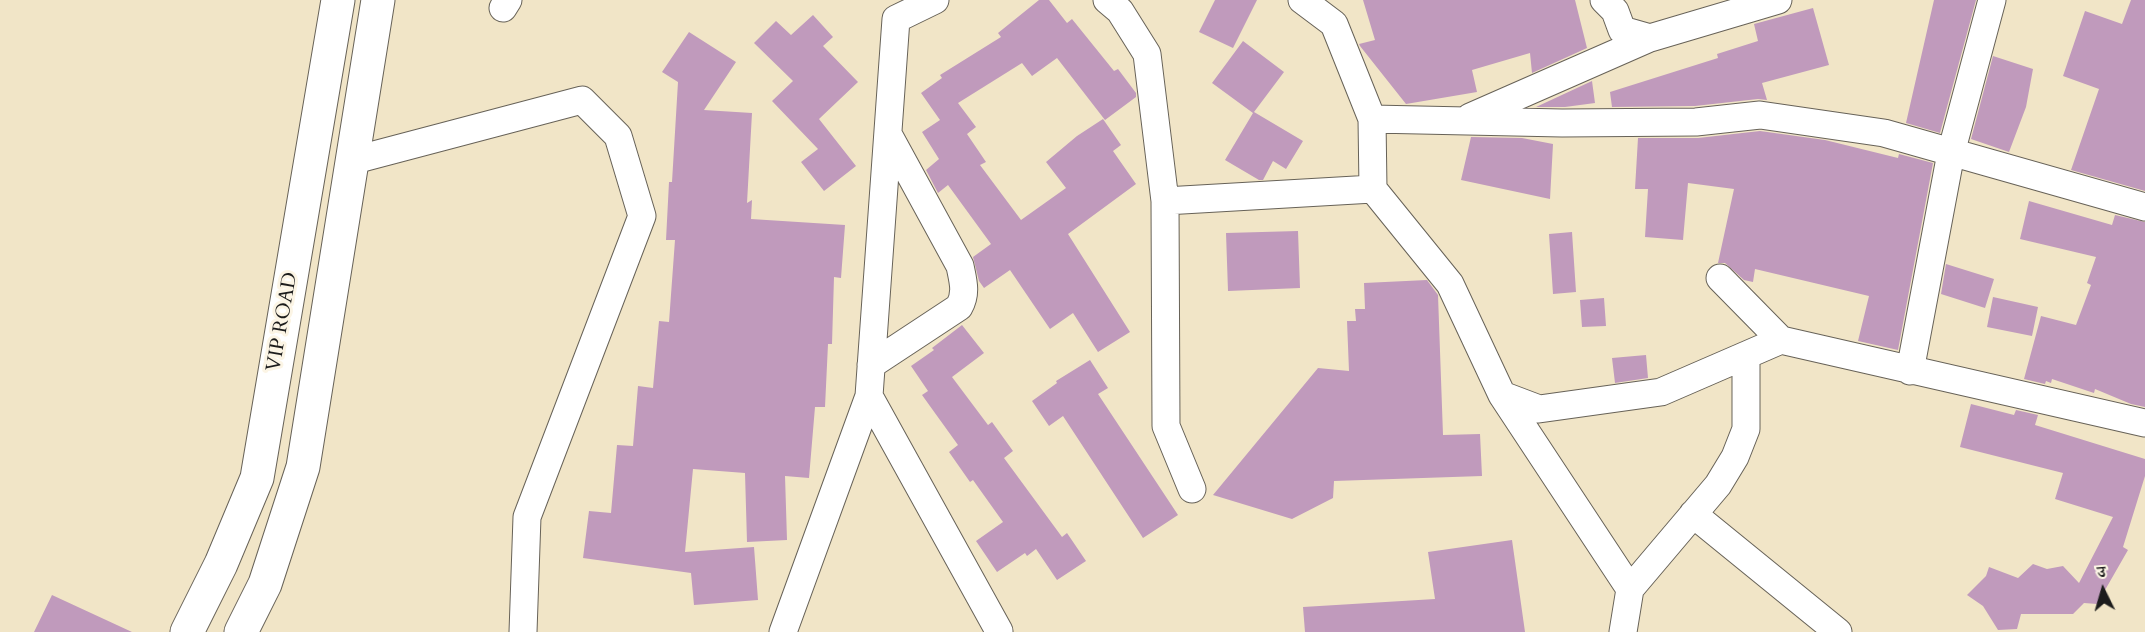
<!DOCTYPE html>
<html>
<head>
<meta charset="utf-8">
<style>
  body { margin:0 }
  #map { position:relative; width:2145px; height:632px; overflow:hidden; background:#f1e5c7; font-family:Cardo,"Noto Serif Devanagari",serif }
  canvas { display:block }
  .north { position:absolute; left:2073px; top:560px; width:60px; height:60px; -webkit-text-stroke:4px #fcf5e5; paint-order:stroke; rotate:355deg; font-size:16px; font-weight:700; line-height:24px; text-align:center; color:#1c1c1c }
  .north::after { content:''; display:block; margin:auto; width:21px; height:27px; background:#1c1c1c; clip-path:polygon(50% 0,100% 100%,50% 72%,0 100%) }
</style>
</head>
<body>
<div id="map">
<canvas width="2145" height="632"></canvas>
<div class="north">उ</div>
</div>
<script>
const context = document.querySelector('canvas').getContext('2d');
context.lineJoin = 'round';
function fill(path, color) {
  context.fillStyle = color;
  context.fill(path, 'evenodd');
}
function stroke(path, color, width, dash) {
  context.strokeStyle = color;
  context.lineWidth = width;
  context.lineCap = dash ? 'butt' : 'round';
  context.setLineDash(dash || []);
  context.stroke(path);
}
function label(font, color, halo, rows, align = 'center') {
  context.font = font + ' Cardo,serif';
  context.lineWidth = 6;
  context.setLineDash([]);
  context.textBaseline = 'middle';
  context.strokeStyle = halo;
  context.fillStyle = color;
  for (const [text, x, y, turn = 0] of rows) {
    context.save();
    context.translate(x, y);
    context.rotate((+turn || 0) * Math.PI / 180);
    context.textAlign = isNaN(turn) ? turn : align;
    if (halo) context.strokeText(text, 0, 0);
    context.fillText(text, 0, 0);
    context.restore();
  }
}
const building = new Path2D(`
  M1039,0h10l18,23 5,-4 42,52 4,-2 18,24v4l-31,23 -48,-62 -25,18 -10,-13 -64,40 18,24 -9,7 19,28 -6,3 41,55 45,-32 -20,-26 31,-26 26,-17 18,26 -8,6 23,33 -68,50 62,98 -32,20 -25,-39 -23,16 -40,-59 -26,18 -5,-7 -6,-24 18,-13 -43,-59 -10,8 -12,-23 13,-11 -17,-27 18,-12 -19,-27 21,-15 -2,-3 61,-38 -3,-4z
  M1215,0h42l-24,48 -34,-16z
  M1363,0h212l12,48 -55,25 -2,-20 -58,17 5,22 -71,12 -46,-58 -1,-2 16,-4z
  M1934,0h42l-36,133 -34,-10z
  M2131,0h14v191l-74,-21 28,-81 -36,-13 22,-65 37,13z
  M1813,8l16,57 -67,18 5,17 -9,-1 -63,7 -83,1 -2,-15 108,-34 -1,-4 41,-13 -4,-17z
  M813,15l20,22 -10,9 35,36 -39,37 37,47 -32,25 -23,-29 17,-13 -46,-48 21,-20 -39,-38 22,-22 15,14z
  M689,32l47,30 -32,48 48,3 -5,90 5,-3 -1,19 94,6 -4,53 -7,-1 -2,67h-4l-3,63h-10l-6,71 -24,-2 2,64 -40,2 -2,-69 -52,-4 -8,83 69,-5 4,53 -64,5 -3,-32 -108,-15 6,-47 22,2 6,-68 16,1 5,-60 15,2 6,-67 10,1 6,-82h-9l3,-58h3l6,-100 -16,-10z
  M1243,41l41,31 -30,40 49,29 -17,28 -13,-8 -10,19h-4l-34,-20 28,-47 -41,-30z
  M1993,56l40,13 -7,38 -17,45 -38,-13z
  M1592,81l3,22 -30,4h-29z
  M1760,131l65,9 73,18 1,-4 34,9 -35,187 -40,-9 11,-45 -114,-27 -2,13 -9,-2 -19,-17h-7l16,-74 -46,-6 -5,57 -38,-3 3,-48h-13l3,-51h60z
  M1471,137l51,1 31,6 -3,55 -89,-19z
  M2029,201l83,24 3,-10 30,7v185l-14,-3 -36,-15 -1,4 -42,-14 -1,4 -5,-2 -1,3 -21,-5 17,-63 35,9 15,-40 -4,-2 9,-26 -76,-18z
  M1298,231l2,57 -72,3 -2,-58z
  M1572,232l4,60 -23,2 -4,-60z
  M1946,264l48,15 -9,29 -44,-14z
  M1427,280l11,15 5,140 37,-1 2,42 -148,5 -1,17 -41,21 -79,-24 105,-127 31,3 -2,-50h9l-1,-12h10l-1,-26z
  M1993,297l45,10 -6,29 -45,-9z
  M1604,298l2,28 -24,1 -2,-27z
  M962,325l22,28 -32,24 36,48 4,-3 21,29 -9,7 58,79 5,-4 19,28 -29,19 -21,-31 -9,7 -2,-3 -28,19 -21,-31 27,-19 -30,-42 -3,2 -21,-30 9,-7 -36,-50 6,-4 -17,-25 23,-16 -2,-2z
  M1646,355l2,23 -33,5 -3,-25z
  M1090,360l18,28 -10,6 80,121 -35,23 -80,-122 -14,10 -17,-25 25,-18 -1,-2z
  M1971,404l43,11 2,-5 22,5 -3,10 110,34v17l-22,71 5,3 -31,54 -13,-1 -11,11h-52l-4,15 -19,1 -15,-24 -16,-11 19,-19 3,-9 29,11 15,-14 14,5 16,-3 16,17 34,-66 -58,-18 8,-26 -103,-26z
  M1512,540l13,92h-220l-2,-25 132,-8 -7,-47z
  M52,595l80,37h-98z`);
const street = new Path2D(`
  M1107,0l13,11 27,43 18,147 1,225 26,63
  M1302,0l32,24 38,95 1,70 77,95 52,111 37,14 122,-17 120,-52 364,83
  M1604,0l11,11 7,19 28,8 128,-38
  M503,8l5,-8
  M1470,117l180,-79
  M1372,119l190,4 134,-1 64,-7 124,18 261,74
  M351,161l231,-61 36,36 24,80 -115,301 -4,115
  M1165,201l208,-12
  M1720,278l61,62
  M871,365l88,-58c8,-14 4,-26 1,-41l-72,-132
  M1910,371l41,-218 41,-153
  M1502,395l128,194 -7,43
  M869,396l130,235
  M1693,514l145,118
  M1630,589l88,-104 17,-28 11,-28v-73
  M783,632l86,-236 27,-377 39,-19`);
const primary = new Path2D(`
  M187,632l34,-68 36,-86 81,-478
  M241,632l24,-48 38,-117 75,-467`);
const streetNames = [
  ["VIP ROAD",283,322,-80]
];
fill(building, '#c09abc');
stroke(street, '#676258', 29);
stroke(primary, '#676258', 35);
stroke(street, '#fff', 27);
stroke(primary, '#fff', 33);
label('20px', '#1c1c1c', '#fcf5e5', streetNames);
</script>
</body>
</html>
